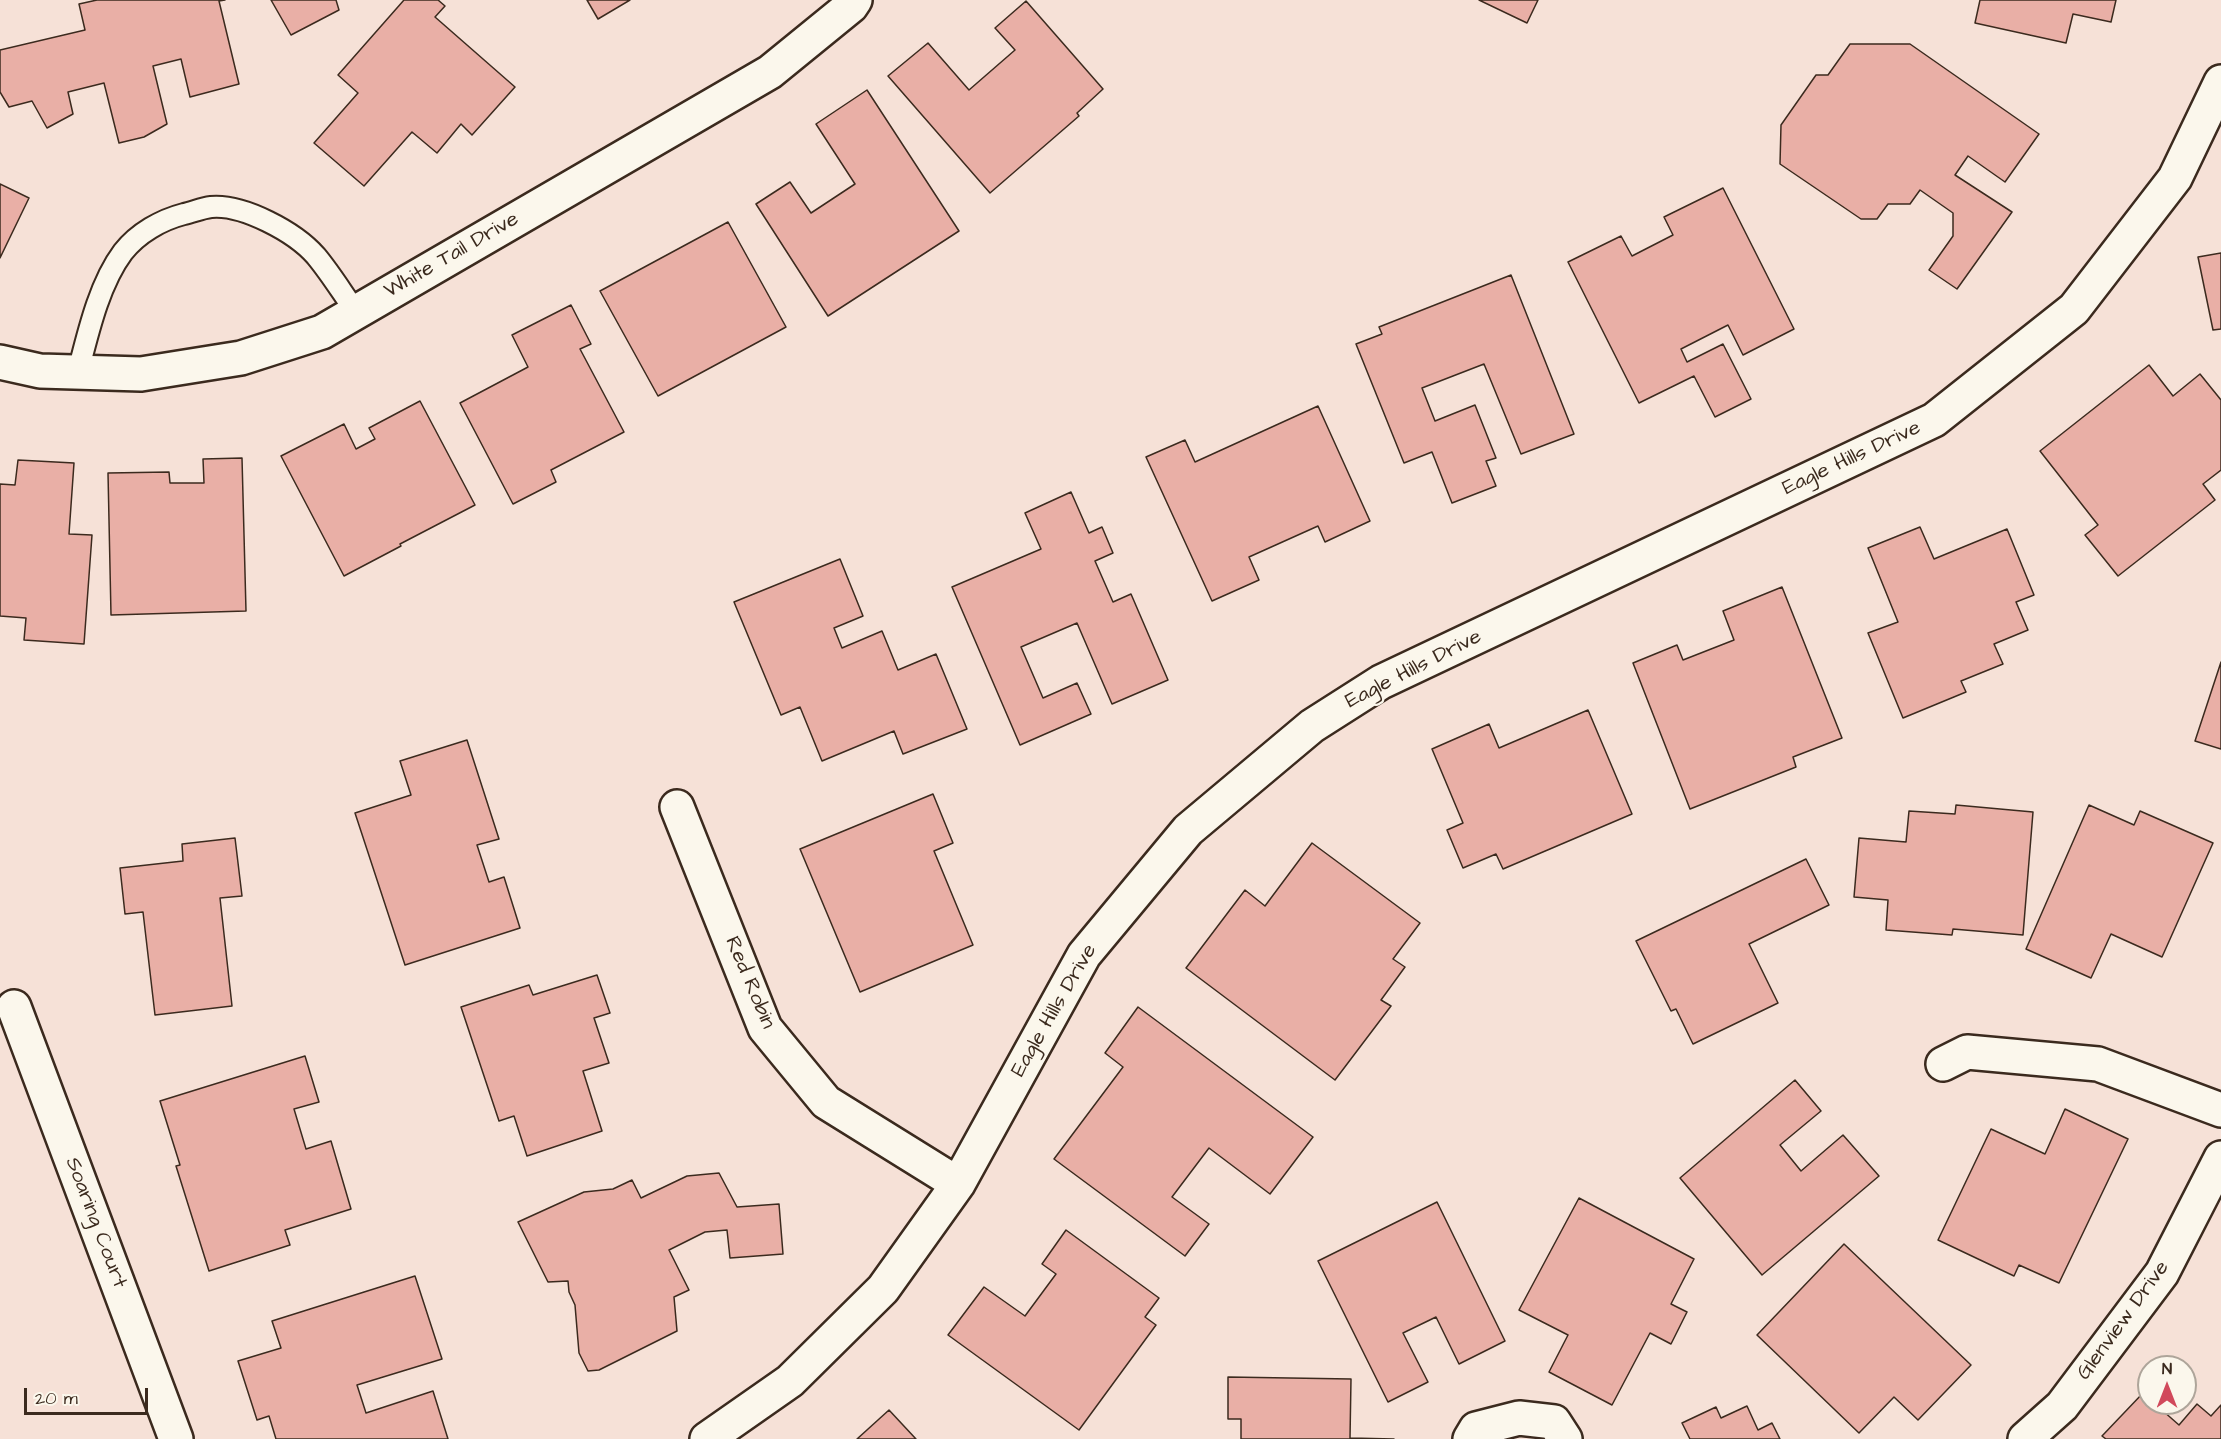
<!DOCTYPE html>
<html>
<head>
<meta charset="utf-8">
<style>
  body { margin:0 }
  #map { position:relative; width:2221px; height:1439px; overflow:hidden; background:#f6e1d7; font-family:"Architects Daughter",sans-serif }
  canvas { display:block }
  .north { position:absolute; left:2137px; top:1355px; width:60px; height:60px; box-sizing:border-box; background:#fbf7ec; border:2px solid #aea59a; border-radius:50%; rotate:0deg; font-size:16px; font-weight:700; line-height:24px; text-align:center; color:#3b2a1e }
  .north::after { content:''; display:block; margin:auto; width:21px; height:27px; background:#d1495b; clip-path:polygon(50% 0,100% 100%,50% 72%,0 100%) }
  .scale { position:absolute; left:24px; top:1388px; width:124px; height:27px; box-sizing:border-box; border:3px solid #3b2a1e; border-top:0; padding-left:8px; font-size:18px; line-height:21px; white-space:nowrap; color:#3b2a1e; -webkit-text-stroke:4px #fbf7ec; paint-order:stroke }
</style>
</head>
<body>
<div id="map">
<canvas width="2221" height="1439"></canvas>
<div class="north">N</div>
<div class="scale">20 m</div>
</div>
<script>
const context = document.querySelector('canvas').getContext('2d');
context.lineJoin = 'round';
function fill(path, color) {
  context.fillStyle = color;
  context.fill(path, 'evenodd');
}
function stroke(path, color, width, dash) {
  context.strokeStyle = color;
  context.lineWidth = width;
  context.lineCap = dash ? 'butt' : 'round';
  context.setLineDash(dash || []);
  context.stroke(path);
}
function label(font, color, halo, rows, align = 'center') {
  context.font = font + ' "Architects Daughter",sans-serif';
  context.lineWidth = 4.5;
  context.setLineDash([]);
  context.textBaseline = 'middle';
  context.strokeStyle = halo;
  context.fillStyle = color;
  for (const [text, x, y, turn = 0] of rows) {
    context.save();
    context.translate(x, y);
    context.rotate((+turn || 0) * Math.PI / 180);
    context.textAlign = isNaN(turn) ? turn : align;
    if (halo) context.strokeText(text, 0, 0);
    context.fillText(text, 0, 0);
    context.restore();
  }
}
const building = new Path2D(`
  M97,0h128l-6,1 20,83 -49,13 -9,-38 -28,7 14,58 -23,13 -25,6 -15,-60 -36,9 5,22 -26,14 -15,-27 -23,6 -9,-15v-42l85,-20 -6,-26z
  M271,0h65l3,10 -48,25z
  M404,0h34l7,6 -10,11 80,70 -43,48 -11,-11 -24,29 -25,-21 -48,54 -50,-43 44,-50 -20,-18z
  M587,0h43l-32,19z
  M1479,0h59l-11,23z
  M1980,0h136l-5,22 -38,-8 -7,29 -91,-20z
  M1026,1l77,88 -26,24 2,3 -89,77 -102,-117 40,-33 41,47 46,-40 -20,-22z
  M1850,44h60l129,90 -34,48 -37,-26 -13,19 57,37 -55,77 -28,-19 24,-34v-23l-33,-23 -10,14h-22l-11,15h-16l-81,-55 1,-39 35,-50h12z
  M867,90l92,141 -131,85 -72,-112 34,-22 21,31 44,-29 -39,-60z
  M0,184l29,14 -29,60z
  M1723,188l71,141 -51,26 -15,-30 -47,24 6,13 36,-18 28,55 -36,18 -21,-41 -55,27 -71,-141 53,-26 11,20 41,-21 -9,-18z
  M728,222l58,105 -128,69 -58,-105z
  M2221,253v76l-8,1 -15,-73z
  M1511,275l63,159 -53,20 -37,-90 -62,24 13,33 40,-16 21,53 -10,3 10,25 -44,17 -20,-51 -28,11 -48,-119 26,-10 -3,-7z
  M571,305l20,39 -11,5 44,83 -73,38 5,12 -43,22 -53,-101 68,-36 -16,-32z
  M2149,365l24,31 27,-22 21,26v70l-18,14 12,16 -97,76 -33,-41 13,-10 -58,-74z
  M420,401l55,104 -75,39 1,2 -57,30 -63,-120 63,-32 12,25 19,-10 -6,-11z
  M1318,406l52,115 -45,21 -7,-16 -69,31 10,23 -47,21 -66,-144 39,-17 10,22z
  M242,458l4,153 -135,4 -3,-142 61,-1 1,11h34l-1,-24z
  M18,460l56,3 -5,71 23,1 -8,109 -60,-4 2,-22 -26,-2v-132l15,1z
  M1071,492l18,41 13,-6 11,26 -18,8 18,41 18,-8 37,86 -56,24 -35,-81 -56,24 22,51 34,-15 14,31 -71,31 -68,-158 89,-38 -16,-36z
  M1920,527l14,32 73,-30 27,66 -18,7 12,28 -34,14 9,20 -42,17 5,11 -63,26 -35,-85 30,-11 -30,-74z
  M840,559l23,57 -29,12 8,20 40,-17 16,39 38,-16 31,75 -64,25 -9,-23 -72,30 -22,-54 -19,8 -47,-113z
  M1782,587l60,151 -49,19 3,10 -106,42 -57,-146 44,-18 6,15 51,-20 -11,-29z
  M2221,662v87l-26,-8z
  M1588,710l44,104 -129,55 -7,-15 -33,14 -16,-38 16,-7 -31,-74 57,-25 10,24z
  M467,740l32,99 -22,6 12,37 15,-5 16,51 -115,37 -50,-152 56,-18 -11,-34z
  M933,794l20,49 -19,8 39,94 -113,47 -60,-143z
  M1956,805l77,7 -10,123 -70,-6 -1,6 -66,-5 2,-30 -34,-3 5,-59 47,4 3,-31 46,3z
  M2089,805l45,20 6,-14 73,32 -51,114 -51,-23 -20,44 -65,-29z
  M235,838l7,58 -22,2 12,108 -77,9 -12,-103 -18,2 -5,-46 63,-7 -1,-17z
  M1312,843l108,80 -27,36 12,8 -24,33 10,6 -56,74 -149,-112 59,-78 20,16z
  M1806,859l23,46 -80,39 29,59 -85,41 -17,-35 -5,2 -35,-70z
  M597,975l13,38 -16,5 15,45 -26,8 19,60 -75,25 -13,-40 -15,5 -38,-114 68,-22 4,10z
  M1138,1007l175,130 -43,57 -61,-46 -37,49 37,27 -24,32 -131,-97 69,-92 -18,-14z
  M305,1056l14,46 -25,7 12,40 25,-8 20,68 -66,21 5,15 -81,26 -33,-105 4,-1 -20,-64z
  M1795,1080l26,31 -41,34 21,26 42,-36 36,41 -117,99 -82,-97z
  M2065,1109l63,30 -69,144 -40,-18 -5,11 -76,-36 53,-111 54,25z
  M719,1173l18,34 42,-3 4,50 -53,4 -3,-28 -22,2 -36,18 20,40 -15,7 3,34 -78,39 -11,1 -9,-18 -4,-48 -6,-13 -1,-11 -20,1 -30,-60 66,-30 29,-3 19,-9 9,18 46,-22z
  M1579,1198l115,61 -23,45 16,8 -16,32 -21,-11 -38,72 -63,-33 19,-37 -49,-25z
  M1437,1202l68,139 -46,23 -23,-47 -33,16 25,49 -40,20 -70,-141z
  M1066,1230l93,68 -14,19 11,8 -77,105 -131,-95 36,-48 41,29 31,-42 -14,-10z
  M1844,1244l127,121 -53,55 -24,-23 -35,36 -102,-98z
  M415,1276l27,83 -85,26 9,28 67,-22 15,48h-172l-7,-23 -12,4 -19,-59 43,-13 -9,-27z
  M1228,1377l123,2 -1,59 44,1h-153v-20h-13z
  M2143,1393l6,5v5h5l25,22 18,-21 14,12 10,-11v34h-115l-4,-3z
  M1747,1406l11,24 14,-7 8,16h-90l-8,-16 34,-16 5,11z
  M889,1410l27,29h-59z`);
const service = new Path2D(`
  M78,372c10,-39 21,-88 45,-120 15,-19 38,-32 61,-38 9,-2 18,-6 27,-7 32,-3 84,25 105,49 15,18 27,38 40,56`);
const minor = new Path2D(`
  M0,362l40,9 101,3 100,-16 81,-26 448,-260 81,-66 4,-6
  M677,807l88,221 61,74 132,82
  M14,1007l162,432
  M1943,1064l24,-12 131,12 123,46
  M707,1439l83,-58 93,-92 75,-105 126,-229 104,-125 124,-104 69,-44 553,-262 140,-111 101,-131 46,-96
  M1470,1439l6,-10 43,-11 35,4 11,17
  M2025,1439l37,-33 100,-133 59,-115`);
const streetNames = [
  ["White Tail Drive",452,256,-30],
  ["Eagle Hills Drive",1852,459,-25],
  ["Eagle Hills Drive",1414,670,-27],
  ["Red Robin",749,983,67],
  ["Eagle Hills Drive",1055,1011,-60],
  ["Soaring Court",95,1223,69],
  ["Glenview Drive",2124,1321,-54]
];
fill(building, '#e9afa6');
stroke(building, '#3b2a1e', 1.5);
stroke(service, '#3b2a1e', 24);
stroke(minor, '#3b2a1e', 38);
stroke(service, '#fbf7ec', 20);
stroke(minor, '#fbf7ec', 33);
label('21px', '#3b2a1e', '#fbf7ec', streetNames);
</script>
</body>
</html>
